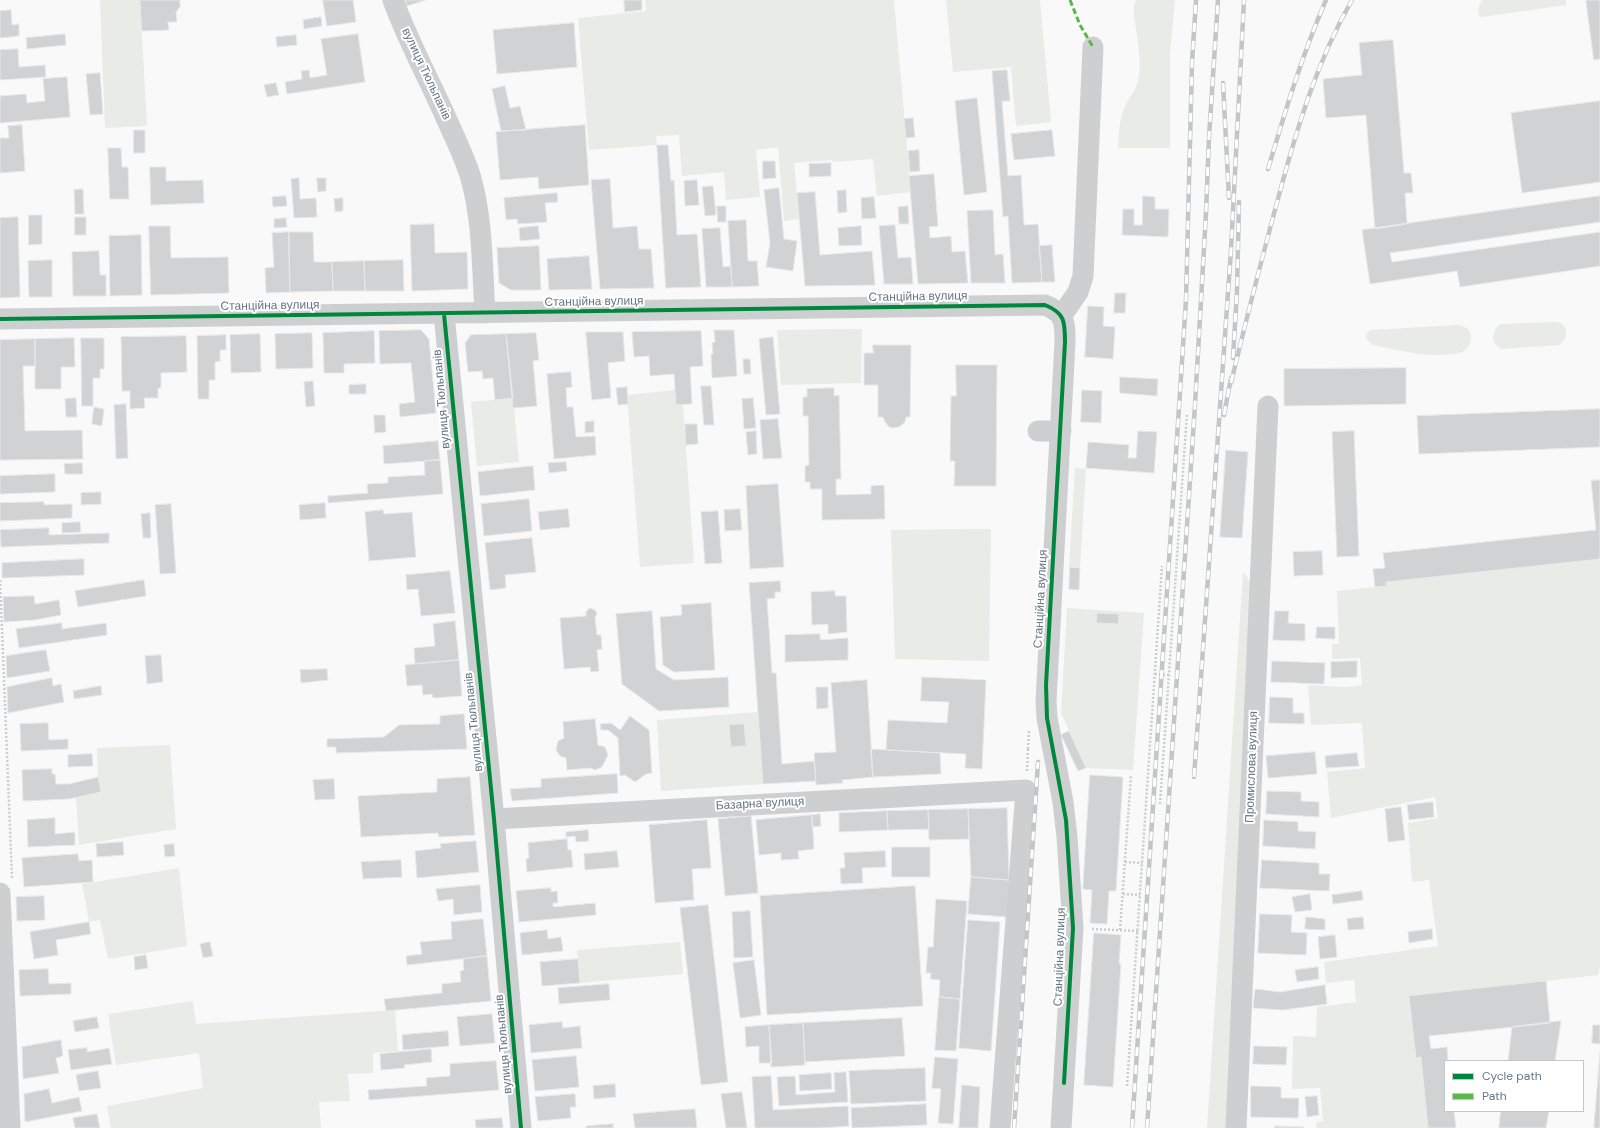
<!DOCTYPE html>
<html>
<head>
<meta charset="utf-8">
<style>
  body { margin:0 }
  #map { position:relative; width:1600px; height:1128px; overflow:hidden; background:#f9f9f9; font-family:"DM Sans",sans-serif }
  canvas { display:block }
  .legend { position:absolute; left:1444px; top:1060px; width:140px; height:52px; box-sizing:border-box; background:#fff; border:1px solid #c1c8cd; margin:0; padding:5px 7px; list-style:none; font-size:12px; color:#657683 }
  .legend li { display:flex; align-items:center; gap:8px; height:20px }
  .legend b { width:20px; border:1px solid #c1c8cd }
</style>
</head>
<body>
<div id="map">
<canvas width="1600" height="1128"></canvas>
<ul class="legend">
<li><b style="height:5px;background:#00873e"></b>Cycle path</li>
<li><b style="height:5px;background:#58b947"></b>Path</li>
</ul>
</div>
<script>
const context = document.querySelector('canvas').getContext('2d');
context.lineJoin = 'round';
function fill(path, color) {
  context.fillStyle = color;
  context.fill(path, 'evenodd');
}
function stroke(path, color, width, dash) {
  context.strokeStyle = color;
  context.lineWidth = width;
  context.lineCap = dash ? 'butt' : 'round';
  context.setLineDash(dash || []);
  context.stroke(path);
}
function label(font, color, halo, rows, align = 'center') {
  context.font = font + ' "DM Sans",sans-serif';
  context.lineWidth = 4;
  context.setLineDash([]);
  context.textBaseline = 'middle';
  context.strokeStyle = halo;
  context.fillStyle = color;
  for (const [text, x, y, turn = 0] of rows) {
    context.save();
    context.translate(x, y);
    context.rotate((+turn || 0) * Math.PI / 180);
    context.textAlign = isNaN(turn) ? turn : align;
    if (halo) context.strokeText(text, 0, 0);
    context.fillText(text, 0, 0);
    context.restore();
  }
}
const green = new Path2D(`
  M100,0h40l7,126 -42,2z
  M645,0h249l17,192 -34,4 -4,-37 -40,3 -1,-2 -38,3 5,56 -15,2 -6,-74 -22,3 4,47 -34,3 -2,-28 -42,4 -3,-41 -23,1 1,9 -68,5 -11,-132 68,-7z
  M946,0h94l11,122 -35,4 -5,-59 -58,5z
  M1136,0h39l-5,54v94h-52c1,-13 1,-27 6,-39 3,-9 10,-16 13,-25 7,-18 -1,-50 -3,-70v-8z
  M1482,0h84v5l-84,12 -3,-1 -1,-7z
  M1558,322c11,5 10,15 2,23l-58,4c-12,-5 -11,-17 -2,-25z
  M1457,325c21,1 16,26 1,28 -29,6 -58,-3 -86,-8l-6,-7 1,-5 4,-3z
  M862,329l-1,54 -80,2 -4,-55z
  M675,390l1,15h7l11,158 -54,4 -13,-172z
  M513,398l6,64 -42,4 -6,-64z
  M1075,468l11,1 -6,99 -11,-1z
  M991,529l-2,132 -94,-2 -4,-129z
  M1600,559v407l-2,9 -189,22 7,61 5,-1 7,71h-112l1,-6 6,-1 -3,-33 -28,1 1,-53 23,1 1,-30 39,-5 -2,-22 -28,3 -2,-21 114,-16 -9,-66 -17,2 -4,-59 30,-5 -3,-21 -104,21 -4,-46 38,-4 -3,-45 -51,2 -3,-40 39,2 15,-2 -2,-27 -28,1v-15h7l-2,-53 49,-5v-4z
  M1243,572l4,5 4,7 -23,544h-21z
  M1067,608l77,5 -11,157 -47,-2 -25,-55z
  M758,712l5,72 -102,7 -4,-71z
  M170,745l6,84 -97,16 -3,-47 25,-6 -3,-15 -1,-29z
  M179,868l8,78 -79,13 -8,-39 -11,2 -7,-38z
  M680,942l3,32 -103,9 -3,-33z
  M193,1001l3,23 199,-14 3,41 -25,2v20l-25,1 2,27 -31,1 2,26h-210l-4,-22 96,-18 -4,-35 -83,12 -8,-51z`);
const building = new Path2D(`
  M140,0h40v7l-4,5 1,10h-9l1,8 -27,1z
  M323,0h30l3,22 -29,4z
  M405,0h21l-19,6z
  M624,0h18v10l-17,2z
  M1586,0h14v59l-6,1z
  M11,10l1,15 7,-1v12l-19,2v-27z
  M321,17l1,9 -18,3 -1,-9z
  M574,23l3,44 -80,7 -4,-44z
  M65,34l1,11 -39,4 -1,-11z
  M358,34l7,48 -78,12 -2,-12 17,-3 -1,-8 8,-1 1,8 17,-3 -6,-36z
  M296,35l1,10 -20,2 -1,-10z
  M1393,40l11,133h7l2,20h-8l2,31 -32,5 -9,-114 -40,3 -3,-39 39,-4 -3,-32z
  M18,49l1,18 26,-2 1,12 -46,3v-30z
  M1007,70l3,31h-8l6,75 13,-1 3,50 14,-1 4,58 -30,1 -4,-67 -5,1 -11,-146z
  M100,73l3,41 -13,1 -4,-41z
  M67,77l3,40 -70,6v-27l26,-2 1,9 18,-2 -2,-22z
  M276,83l3,12 -12,2 -3,-12z
  M505,86l5,22 10,-2 6,24 -25,1 -9,-42z
  M977,98l10,94 -23,3 -9,-94z
  M1600,101v81l-78,11 -11,-80z
  M913,118l2,19 -9,1 -2,-19z
  M22,125l3,46 -25,2v-35h9l-1,-12z
  M585,125l4,60 -50,4 -1,-12 -38,3 -4,-48z
  M134,130h11v23h-11z
  M1052,130l3,26 -41,4 -3,-26z
  M657,145h11l3,36 3,-1 3,55 20,-1 4,53 -35,1z
  M108,148h13l1,19h6l1,32h-19z
  M919,150l1,21 -10,1 -2,-21z
  M763,161h12l1,17 -13,1z
  M831,163v13l-22,1v-13z
  M150,167h16v14l37,-1 1,23 -53,2z
  M934,174l4,52 -9,1 1,11 21,-2 1,16 13,-1 3,32 -50,1 -9,-108z
  M299,178l1,21 16,-1 1,19 -23,1 -3,-39z
  M317,178h9v13l-8,1z
  M610,179l3,49 24,-2 2,23h12l3,39 -54,1 -9,-109z
  M697,180l2,25 -14,1 -1,-25z
  M713,186l3,29 -11,1 -3,-29z
  M779,188l5,51 13,2 -4,30 -27,-4 4,-24 -6,-53z
  M83,189l1,25h-9l-1,-24z
  M846,190l1,22 -9,1 -1,-22z
  M815,192l5,63 52,-4 3,34 -70,1 -8,-93z
  M557,193l1,9 -13,1 2,19 -29,2 -1,-5 -11,1 -2,-22z
  M286,196l1,10 -14,1 -1,-10z
  M1143,196l12,1v12h14l-1,28 -46,-2 1,-26h11v16h8z
  M1600,196v26l-210,31 2,9 208,-30v34l-140,21 -3,-16 -87,13 -8,-54z
  M874,197l2,21 -14,1 -1,-21z
  M343,198v13l-8,1 -1,-13z
  M717,206h9v16h-8z
  M908,206l1,18h-10l-1,-17z
  M993,210l2,45 8,-1 2,29h-34l-4,-72z
  M29,215h13v29l-13,1z
  M18,217l2,80 -20,1v-80z
  M75,217h11v18h-11z
  M286,218l1,9 -13,1v-9z
  M746,220l2,41h9l2,25 -27,1 -4,-66z
  M434,224l1,29 32,-1 1,37 -56,2 -2,-66z
  M895,225l3,33 13,-1 2,27h-29l-5,-58z
  M149,226h21l1,32 57,-1 1,36 -78,2z
  M538,226l2,13 -20,2 -1,-13z
  M861,226l1,19 -23,1 -1,-18z
  M720,228l3,39 8,-1 1,21h-26l-4,-58z
  M289,232h24l1,30h18l1,29 -43,1z
  M289,232l1,60 -24,1 -1,-25 9,-1 -2,-34z
  M141,235l1,60 -32,1 -1,-60z
  M1052,245l3,37h-13l-3,-36z
  M539,246l2,44h-30l-12,-7 -2,-35z
  M99,251l1,24h6v21h-33l-1,-44z
  M589,256l3,33 -43,1 -2,-31z
  M52,260v37h-23l-1,-36z
  M403,260l1,31h-39l-1,-30z
  M364,261l1,30h-32l-1,-29z
  M1115,293h11l-1,20h-11z
  M1088,306l16,1 -1,19 12,1 -2,32 -28,-2z
  M421,330l8,9 7,74 -36,4 -1,-13 16,-2 -4,-39 -31,1 -1,-33z
  M714,330h20l3,46 -25,2 -1,-24h2l-1,-11 3,-1z
  M374,331l1,32 -31,1v9h-20l-1,-40z
  M701,331l2,35 -13,1 2,37 -16,1 -2,-31 -24,2 -1,-20 -15,1 -2,-25z
  M586,332h37l2,29 -17,2 3,35 -19,2z
  M312,333l1,35 -37,1 -1,-35z
  M536,333l3,27 -6,1 4,45 -24,2 -7,-74z
  M260,334l1,38 -30,1 -1,-38z
  M506,334l7,64 -18,2 -2,-22 -10,1 -1,-8 -14,1 -3,-29 6,-8z
  M226,335v15h-6v11l-5,1v18h-6v19h-11l-1,-63z
  M186,336l1,36 -26,1v15h-3v10h-14l1,10 -15,1v-18h-8l-1,-54z
  M773,337l7,77 -14,1 -7,-76z
  M74,338l1,29h-14v22h-26v-50z
  M81,338h23v31h-4v9h-7v28h-11z
  M35,339v27h-12l2,65 57,-1 1,29 -83,1v-120z
  M873,345h38l-1,72h-4l-1,5 -6,5 -7,1 -4,-2 -4,-6 -1,-3h-5v-32h-14v-32h9z
  M743,359h7l1,15h-7z
  M956,365h41l-1,121h-42l1,-25h-5l1,-65h5z
  M1406,368v36l-122,2v-37z
  M571,372l1,15 -6,1 1,19h6l3,30 19,-1 1,19 -42,4 -7,-85z
  M1120,377l38,2 -1,17 -37,-3z
  M313,381l2,25 -9,1 -2,-25z
  M366,384v10h-17v-9z
  M701,386h10l3,39h-10z
  M627,387l1,17 -10,1 -2,-17z
  M834,388v8l5,-1 2,84h-5v16l35,-1v-8l13,-1 1,34 -63,1v-31h-12v-7h-5v-16l4,-1 -1,-49h-5v-19h4v-8z
  M1082,390l20,1 -1,32 -20,-1z
  M76,398l1,19h-11l-1,-18z
  M753,398l3,30 -12,1 -2,-30z
  M126,404l2,54 -12,1 -2,-54z
  M94,407l10,2 -2,17 -10,-2z
  M1600,409v38l-181,7 -2,-38z
  M374,415h11l1,17 -11,1z
  M778,419l4,39 -19,1 -3,-39z
  M594,421v11l-9,1v-11z
  M685,424h12l1,20 -12,1z
  M756,431l1,23 -9,1 -2,-23z
  M1138,431l19,1 -3,41 -68,-5 2,-26 41,3 -1,13h8z
  M1354,431l5,125 -22,1 -5,-125z
  M438,441l2,19 -56,4 -1,-18z
  M1226,450l22,2 -6,86 -22,-1z
  M440,460l3,34 -115,9v-7l40,-3 -1,-9 21,-1v-6l37,-2 -1,-14z
  M566,462l1,9 -18,2 -1,-10z
  M82,463l1,11h-18l-1,-10z
  M533,466l2,24 -55,6 -2,-24z
  M55,474v18l-55,2v-18z
  M1600,480v79l-214,23v4l-11,1 -2,-18 12,-1 -2,-15 213,-23 -5,-49z
  M778,484l6,83 -34,2 -4,-83z
  M101,492v12l-20,1v-12z
  M529,499l3,32 -48,5 -3,-32z
  M44,502v3l28,-1v14l-72,3v-18z
  M325,503l1,15 -26,2 -1,-15z
  M171,504l5,69 -16,1 -5,-69z
  M568,509l2,18 -30,3 -2,-18z
  M740,509l2,21 -17,1 -1,-21z
  M383,510l1,4 28,-2 4,45 -47,4 -4,-49z
  M718,511l4,52 -17,1 -4,-52z
  M150,513l1,25h-8l-2,-24z
  M80,522l1,10 -19,1v-10z
  M49,528v7l60,-2v10l-108,4 -1,-17z
  M532,538l4,34 -31,3 1,13 -16,2 -5,-47z
  M1322,551l1,24 -29,1 -1,-24z
  M84,559v16l-82,3v-15z
  M1070,567l10,1 -1,22 -10,-1z
  M450,571l5,42 -34,3 -3,-27 -11,1 -1,-15z
  M144,580l2,16 -68,11 -3,-16z
  M780,581l1,11h-6v6l-8,1 5,74h4l6,91 32,-3 2,20 -53,3 -14,-201z
  M835,591v5h11l1,36 -19,2v-10l-16,1 -1,-33z
  M34,596l1,8 24,-4 2,15 -27,5 -30,2 -1,-25z
  M711,603l4,67 -41,2 -11,-7 -3,-48 22,-2 -1,-10z
  M590,608l5,2 2,3 -2,5 2,17h4l1,14 -5,1 2,21 -8,1 -1,-5 -26,2 -4,-51 26,-2v-4z
  M652,611l4,58 18,11 54,-3 1,30 -70,4 -37,-27 -6,-70z
  M1275,611h14l-1,12 17,1v17l-32,-1z
  M1097,613l22,1 -1,10 -21,-1z
  M455,621l4,39 -44,4 -1,-16 21,-2 -2,-22z
  M62,623v6l44,-6 1,12 -88,13 -3,-19z
  M1317,627h18v12l-19,-1z
  M820,634v6l28,-2v22l-63,2v-27z
  M46,650l4,21 -43,7 -1,-22z
  M161,655l2,27 -16,2 -2,-28z
  M459,660l3,36 -29,2 -1,-4 -9,1 -1,-10 -15,1 -2,-21z
  M1272,661l53,2 -1,21 -53,-2z
  M1357,661v16l-26,1v-16z
  M327,669l1,11 -27,3 -1,-13z
  M922,677l64,3 -4,89 -17,-1 1,-14 -80,-4 2,-30 59,3 2,-21 -28,-1z
  M52,678l1,8 8,-2 3,18 -56,11 -1,-26z
  M867,680l6,97 -31,3 1,3 -27,2 -2,-32 22,-1 -5,-69z
  M101,686l1,9 -28,4 -1,-8z
  M816,687h12v21l-11,1z
  M1270,697l23,1v15h11v11l-35,-1z
  M464,714l3,35 -131,4v-6h-9v-8l57,-2 15,-12 41,-1v-8z
  M630,716l19,14 3,43 -6,1 -11,8 -10,-7 -5,1 -2,-38 -10,-8h-7l-1,-6 11,-1 9,7z
  M595,719l3,26 7,2 3,8 -6,12 -7,3 -5,-2 -23,2 -1,-12 -6,-2 -4,-6 2,-9 6,-3 -1,-16z
  M48,723l1,17 19,-1v10l-47,2 -1,-27z
  M744,724l2,22 -15,1 -2,-22z
  M1069,731l17,37 -8,3 -17,-36z
  M871,749l69,4 1,21 -68,3z
  M1315,752l2,22 -49,4 -2,-22z
  M1357,753l2,13 -33,2 -1,-12z
  M92,754l1,12 -25,1v-12z
  M52,769v5h3l1,10h13l29,-7 3,15 -32,7 -46,2 -1,-31z
  M617,774l1,19 -106,8 -2,-12 31,-2v-8z
  M1090,775l33,2 -7,114h-7l-2,33 -17,-1 2,-33 -9,-1z
  M470,777l5,58 -36,2 -1,-4 -77,4 -3,-41 79,-4v-13z
  M334,779l1,20 -20,1 -2,-20z
  M1267,791l34,1v9l18,1v15l-53,-3z
  M1433,802l1,15 -25,3 -2,-15z
  M1401,807l4,33 -17,2 -3,-33z
  M1007,808l2,72 -38,-3 -3,-68z
  M968,809l1,30 -40,1 -1,-30z
  M928,810l1,19 -41,1 -1,-19z
  M887,811l1,19 -49,2v-19z
  M820,814l1,12 -9,1v-12z
  M812,815l2,34 -16,2 1,8 -18,1v-7l-22,2 -3,-35z
  M751,816l7,77 -33,3 -7,-77z
  M55,818v16l20,-2v13l-47,2 -1,-27z
  M707,820l4,48 -19,1 2,31 -39,3 -6,-78z
  M1264,820l34,2v9l18,1 -1,17 -52,-3z
  M588,830l1,11 -13,1 -1,-6 -9,1v-5z
  M567,839l1,11h3l2,17 -46,5 -1,-13 3,-1 -1,-15z
  M476,841l3,31 -62,6 -2,-27 26,-3 -1,-4z
  M123,842l1,13 -27,2 -1,-13z
  M174,844l1,12 -10,1 -1,-12z
  M892,847h38v30h-38z
  M617,851l2,16 -34,3 -1,-16z
  M885,851l1,16 -24,1 1,15 -22,1 -1,-16h5l-1,-15z
  M78,854l1,7 13,-1 1,22 -69,5 -2,-29z
  M401,860l1,17 -39,2 -2,-17z
  M1262,860l57,3v11h11l-1,17 -69,-3z
  M971,877l38,3 -2,37 -39,-3z
  M480,885l2,27 -28,3 -1,-16 -15,2 -2,-12z
  M915,886l8,120 -156,9 -7,-119z
  M551,888v4l6,-1 1,12h-5v4l42,-4 1,12 -77,7 -3,-31z
  M1362,891l1,9 -30,4 -1,-9z
  M1310,894l2,16 -17,2 -3,-15z
  M44,896l1,24 -28,1 -1,-24z
  M936,899l31,2 -7,98 -21,-2 1,-17 -10,-1 1,-6h-5l2,-26h5z
  M708,905l20,177 -27,3 -21,-177z
  M750,911l3,46 -19,1 -2,-46z
  M1260,914l32,1 -1,17 16,1 -1,22 -48,-2z
  M1306,917l19,2v11l-20,-1z
  M1363,917l1,12 -16,1 -1,-11z
  M483,919l4,37 -80,9 -1,-9 16,-2 -2,-12 32,-3 -1,-17z
  M968,920l32,2 -9,129 -32,-3z
  M89,922l2,12 -35,6 2,15 -24,4 -4,-27z
  M1432,929l1,10 -24,4 -1,-11z
  M547,930l1,9 13,-2 2,14 -41,4 -2,-22z
  M1094,933l27,2 -2,29h2l-8,123 -29,-2z
  M1335,935l2,22 -17,2 -2,-22z
  M210,942l3,14 -10,2 -3,-14z
  M146,955l2,13 -13,2 -1,-13z
  M487,956l4,45 -105,10 -2,-12 58,-6v-9l19,-2 -1,-11 4,-1 -1,-11z
  M578,959l2,24 -38,3 -2,-24z
  M754,960l7,55 -21,3 -7,-55z
  M1318,967l1,12 -22,3 -2,-12z
  M48,969l1,15 22,-1v11l-51,2 -1,-26z
  M1546,981l4,42 -121,13 2,13 16,-2 1,14h-3v50h9l2,17h-28l-7,-71 -5,1 -7,-62z
  M609,984l1,16 -51,4 -1,-16z
  M1325,985l2,19 -44,6 -30,-2 2,-19 25,3z
  M939,997l21,2 -4,52 -21,-1z
  M492,1014l3,29 -35,3 -3,-29z
  M97,1017l2,11 -24,4 -2,-11z
  M902,1018l3,38 -100,6 -2,-39z
  M1561,1021l-6,40h-47l4,-34z
  M562,1022l1,6 17,-2 2,22 -51,5 -2,-28z
  M803,1023l2,42 -34,2 -2,-42z
  M769,1025l3,38h-13v-17l-13,1 -1,-20z
  M1593,1025h7v19l-8,-1z
  M448,1031l1,15 -46,4 -1,-15z
  M61,1040l2,16 -7,2 3,15 -36,6 -1,-32z
  M1254,1046l33,1 -1,18 -33,-1z
  M87,1048v4l22,-4 3,16 -41,6 -3,-20z
  M431,1049l1,13 -28,3 1,3 -24,2 -1,-16z
  M1600,1052v76h-6z
  M576,1056l3,31 -44,4 -3,-31z
  M935,1057l23,2 -5,65 -15,-1 3,-34 -9,-1z
  M496,1061l3,29 -130,10 -1,-10 59,-4 -1,-8 24,-2v-12z
  M925,1068l1,33 -75,3 -2,-33z
  M98,1071l3,17 -22,3 -3,-16z
  M846,1072l2,30 -69,4 -2,-29 18,-1 1,19 39,-3 -1,-19z
  M831,1073l1,16 -32,2 -1,-16z
  M771,1076l2,34 75,-4 1,20 -29,2h-65l-3,-51z
  M615,1084l1,13 -22,2 -1,-13z
  M962,1085l18,2 -2,41h-19z
  M1251,1086l30,1v11h18l-1,20 -47,-1z
  M49,1089l3,14 27,-6 3,14 -57,11 -1,-28z
  M742,1092l5,36h-21l-5,-34z
  M575,1094l1,13h-6l1,11 -33,3 -3,-24z
  M1317,1096l2,19 -12,2 -2,-20z
  M926,1104l1,21 -75,3 -1,-20z
  M695,1109l2,19h-62l-2,-14z
  M1501,1111h48l-3,17h-47z
  M97,1114l3,14h-25l-2,-10z
  M502,1118l1,10h-27l-1,-8z
  M613,1124v4h-28l2,-2z
  M1275,1126l29,1v1h-29z`);
const path = new Path2D(`
  M0,580l12,298
  M1155,674l14,1
  M1028,749l1,-18
  M1027,771l1,-23
  M1160,804l27,-391
  M1125,862l17,1
  M1123,894l17,1
  M1092,929l46,2
  M1120,930l11,-155
  M1127,1086l35,-520`);
const minor = new Path2D(`
  M393,0c14,38 33,74 50,111 9,21 20,42 27,64 13,44 12,92 15,138
  M444,314l50,505 27,309
  M1062,315l16,-23 5,-16 10,-229
  M0,319l1045,-14c20,8 20,17 20,37l-19,359 1,17 16,84 4,35 6,91 -12,200
  M1038,431h23
  M494,819l532,-29 -26,338
  M0,893l10,235
  M1236,1128l32,-722`);
const rail = new Path2D(`
  M1223,83l6,115
  M1268,169c17,-57 34,-114 58,-169
  M1233,358l4,-67 2,-89
  M1231,383c15,-63 31,-125 48,-188 18,-67 38,-134 73,-195
  M1224,415l7,-37
  M1194,777l37,-527 13,-250
  M1014,1128l24,-366
  M1132,1128l54,-828 6,-237 4,-63
  M1147,1128l48,-723 11,-192 3,-76 9,-137`);
const quiet = new Path2D(`
  M1070,0l10,25 13,22`);
const cycleway = new Path2D(`
  M444,314l50,505 27,309
  M0,319l1045,-14c20,8 20,17 20,37l-19,343 1,33 19,102 7,108 -9,155`);
const streetNames = [
  ["вулиця Тюльпанів",426,74,65],
  ["Станційна вулиця",918,297,-1],
  ["Станційна вулиця",594,302,-1],
  ["Станційна вулиця",270,306,-1],
  ["вулиця Тюльпанів",442,399,-95],
  ["Станційна вулиця",1041,599,-87],
  ["вулиця Тюльпанів",474,722,-96],
  ["Промислова вулиця",1252,767,-88],
  ["Базарна вулиця",760,804,-3],
  ["Станційна вулиця",1060,957,-88],
  ["вулиця Тюльпанів",504,1044,-95]
];
fill(green, '#e8ebe6');
fill(building, '#d0d2d3');
stroke(building, '#e8e8e8', 1);
stroke(path, '#cbcccd', 2.5, [2, 2]);
stroke(minor, '#cecfd0', 21);
stroke(rail, '#c3c5c6', 4.5);
stroke(rail, '#fff', 3, [9]);
stroke(quiet, '#58b947', 3, [6, 3]);
stroke(cycleway, '#00873e', 4);
label('12px', '#657683', '#fff', streetNames);
</script>
</body>
</html>
